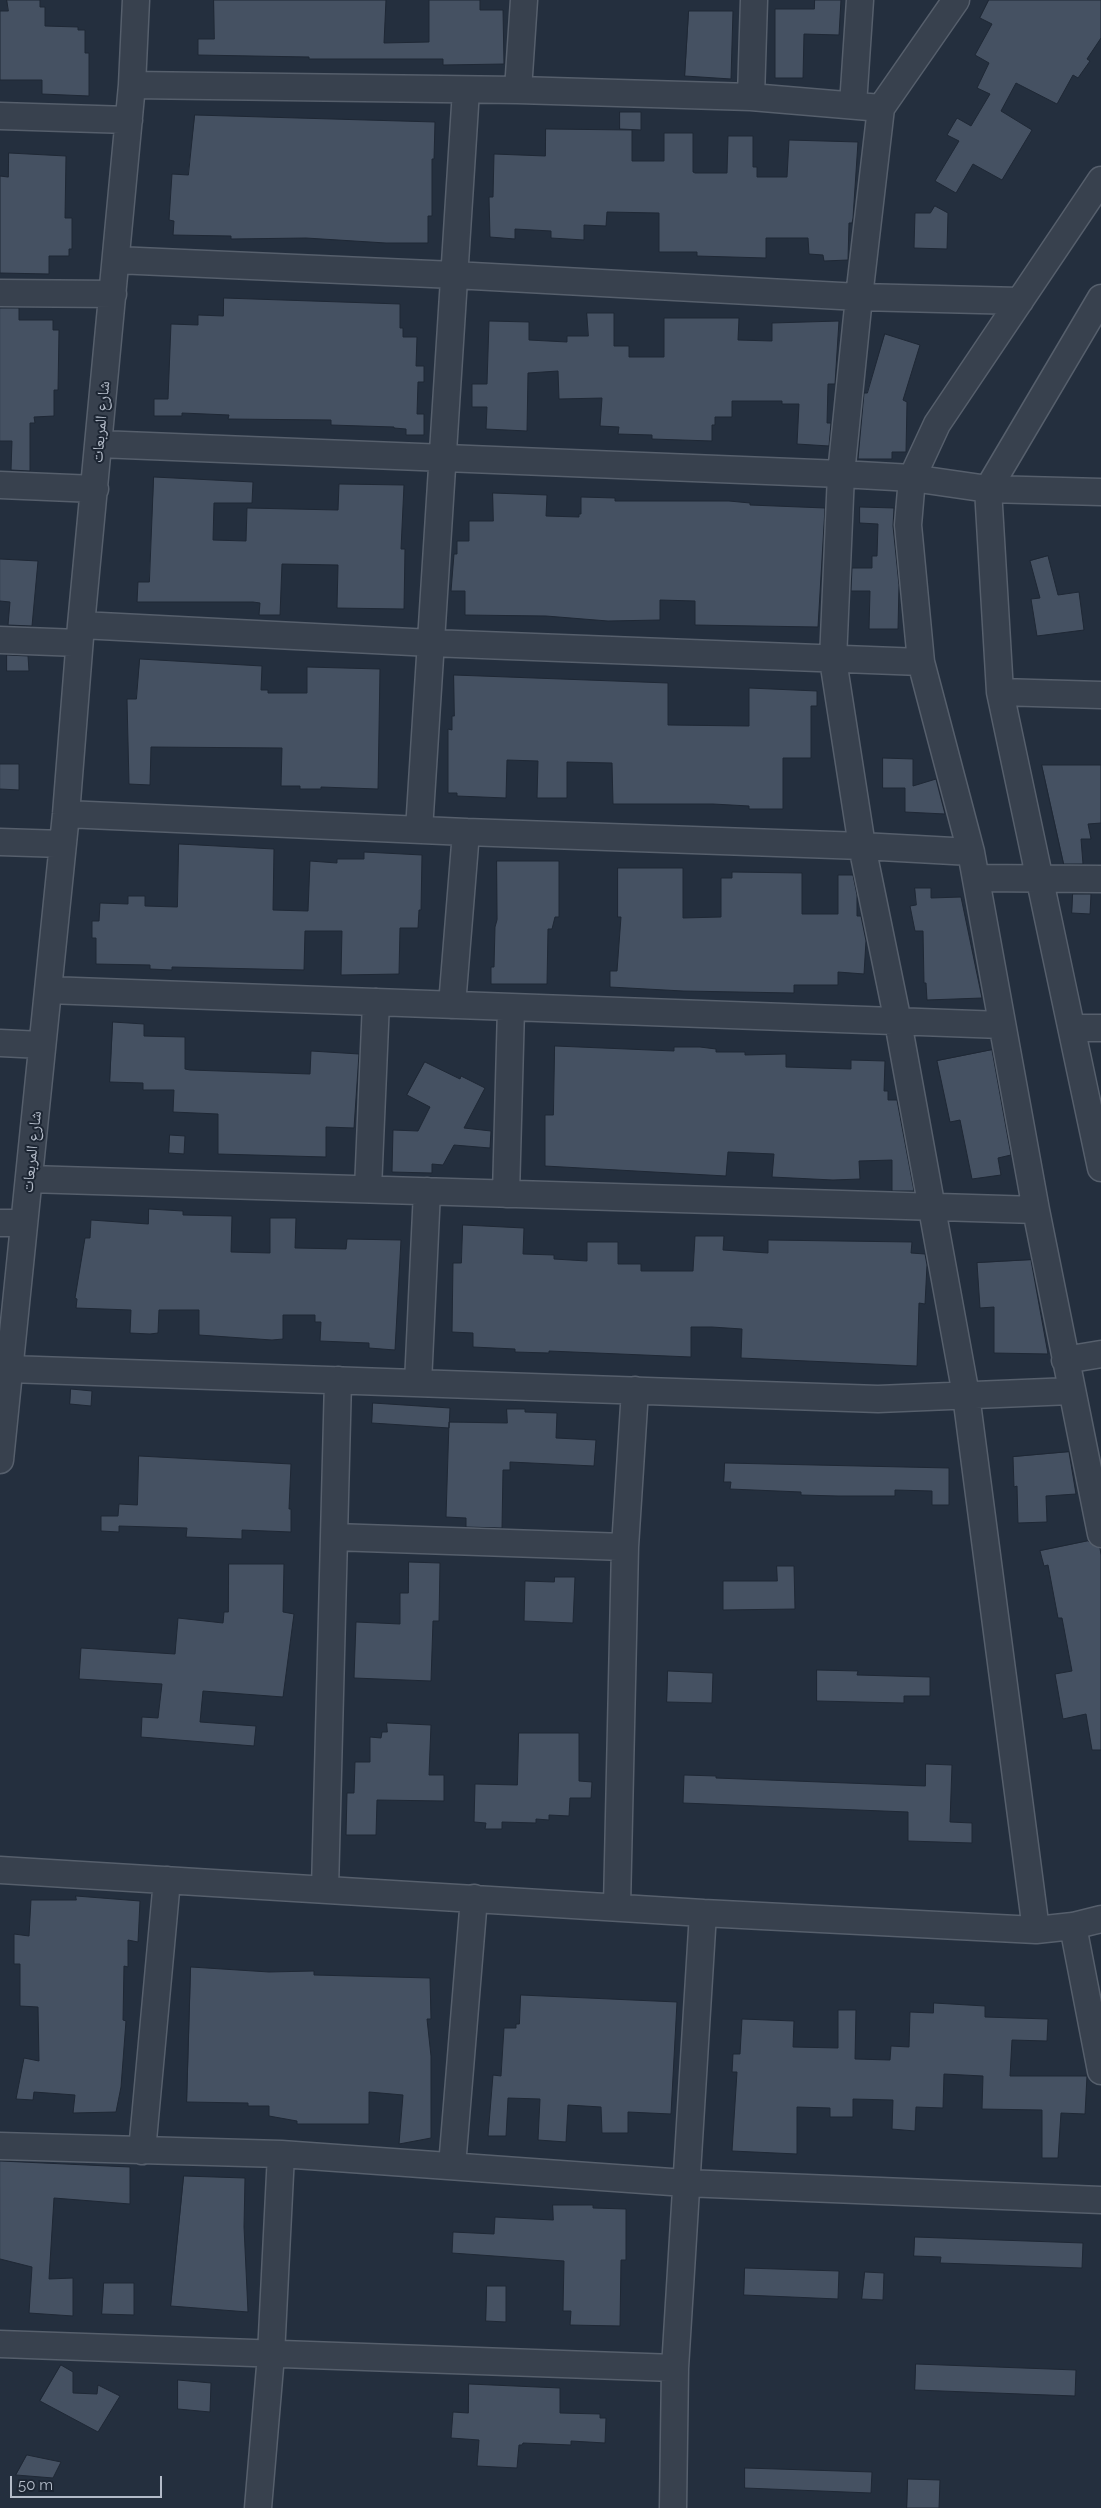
<!DOCTYPE html>
<html>
<head>
<meta charset="utf-8">
<style>
  body { margin:0 }
  #map { position:relative; width:1101px; height:2508px; overflow:hidden; background:#242f3e; font-family:Raleway,sans-serif }
  canvas { display:block }
  .scale { position:absolute; left:10px; top:2476px; width:152px; height:22px; box-sizing:border-box; border:2px solid #b4bcc9; border-top:0; padding-left:6px; font-size:15px; line-height:18px; white-space:nowrap; color:#b4bcc9; -webkit-text-stroke:4px #1d2633; paint-order:stroke }
</style>
</head>
<body>
<div id="map">
<canvas width="1101" height="2508"></canvas>
<div class="scale">50 m</div>
</div>
<script>
const context = document.querySelector('canvas').getContext('2d');
context.lineJoin = 'round';
function fill(path, color) {
  context.fillStyle = color;
  context.fill(path, 'evenodd');
}
function stroke(path, color, width, dash) {
  context.strokeStyle = color;
  context.lineWidth = width;
  context.lineCap = dash ? 'butt' : 'round';
  context.setLineDash(dash || []);
  context.stroke(path);
}
function label(font, color, halo, rows, align = 'center') {
  context.font = font + ' Raleway,"Noto Naskh Arabic",sans-serif';
  context.lineWidth = 4;
  context.setLineDash([]);
  context.textBaseline = 'middle';
  context.strokeStyle = halo;
  context.fillStyle = color;
  for (const [text, x, y, turn = 0] of rows) {
    context.save();
    context.translate(x, y);
    context.rotate((+turn || 0) * Math.PI / 180);
    context.textAlign = isNaN(turn) ? turn : align;
    if (halo) context.strokeText(text, 0, 0);
    context.fillText(text, 0, 0);
    context.restore();
  }
}
const building = new Path2D(`
  M7,0h33v7h5v19l33,1v3h7v23h4v43l-47,-2v-14h-42v-69h8z
  M214,0h172l-2,43 45,-1v-42h51v10h23l1,54 -61,1v-6h-134v-2l-111,-2v-16h16z
  M815,0h26l-2,35 -35,-1 -1,44h-28v-69h39z
  M989,0h112v38l-14,21 3,2 -12,17 -5,-3 -16,29 -41,-21 -15,28 31,19 -30,50 -29,-16 -17,29 -21,-12 24,-40 -12,-6 10,-17 14,8 19,-32 -13,-6 12,-25 -14,-8 17,-31 -12,-6z
  M689,11h44l-2,68 -46,-3z
  M620,112h21v18l-21,-1z
  M195,115l240,7 -1,37h-2v57h-4v27h-42l-80,-5 -75,1v-3l-58,-1 1,-14 -5,-1 3,-46 16,1z
  M546,129l86,1v31h32v-28h29v39l2,1h32l1,-37h25v31h4v10h30l2,-37 69,2 -5,76 -1,5h-3l-1,37 -24,1 -1,-6 -14,-1 -1,-16h-42v20l-69,-2v-4h-38v-39l-52,-1 -1,14 -22,-1v15l-33,-2v-7l-36,-2v10l-25,-2 -1,-40h4l1,-43 51,2z
  M9,153l57,3 -1,62h7v31h-3v7h-20v18l-49,-1v-97l8,1z
  M935,206l13,7 -1,36 -33,-1 1,-35h15z
  M224,298l176,6v24h3v9h14l-1,29h8v16h-6l-1,32h7v21h-18v-6l-12,-1v-1l-63,-2v-5l-103,-1 1,-4 -47,-2v3h-28v-17h14l3,-75 27,1v-10l25,1z
  M0,308h19v12h34v10h6l-1,60h-4v26l-20,1 1,6h-5v48l-19,-1 1,-29h-12z
  M587,313h27v33h15v11h35v-39h75l-1,22 34,1v-18l67,-2 -4,63h-7l-1,39h4l-2,23 -32,-2 2,-40h-17v-3h-50v16h-17v8h-3v16l-60,-2v-4l-34,-1 1,-7 -19,-1 2,-28 -43,1 -1,-28 -30,2 -1,58 -41,-2 1,-22h-15v-23h15l2,-63 40,1v18l38,2v-6h21z
  M885,334l35,11 -17,55 4,2 -1,50h-14v7h-34l6,-66h3z
  M154,477l99,5 -1,21h-38l-1,37 33,1 1,-33 91,2 1,-26 65,1 -3,64h4l-1,60 -67,-1 1,-43 -56,-1 -2,51h-21l1,-12 -7,-1h-116l1,-20h11z
  M493,493l54,2 -1,21 33,1v-3h2v-17l34,1v3h114l21,2v2l75,3 -7,119 -123,-2v-24l-35,-1v20l-52,1 -62,-5 -81,-1v-24h-14l3,-37h3v-13h12v-20h24z
  M860,507l34,1 -1,18 6,59 -1,44h-29l1,-38h-19l1,-23h20v-12h5l1,-32 -18,-1z
  M1048,556l10,39 21,-3 5,38 -47,6 -6,-37 9,-1 -10,-37z
  M0,559l38,2 -6,65 -24,-1 2,-23 -10,-1z
  M7,655l21,1 1,15h-22z
  M140,659l122,7 -1,24h7v3h39v-26l73,2 -2,120 -57,-2v2h-21v-3h-19l1,-38 -131,-1 -1,38 -21,-1 -2,-85h9z
  M454,675l214,8v42l81,1v-38l68,3v15h-6v52h-28v51h-34v-3l-36,-2h-100l-1,-41 -45,-1v36h-30l1,-37 -31,-1 -1,38 -49,-2v-3h-9v-64l4,1v-14h2z
  M883,758l30,1v27l23,-7 9,35 -40,-2v-24h-22z
  M0,764h19v26l-19,-1z
  M1042,765h59v58l-13,1 3,15h-10l2,25h-19z
  M179,844l95,5 -1,61 35,1 2,-50 27,2v-4h27v-7l58,3 -1,55h-2l-1,18h-18l-1,46 -58,1 1,-44h-37l-1,39 -132,-3v3l-22,-1v-4l-54,-1v-26h-4v-17h7l1,-18 28,1v-8h17v10l32,1z
  M497,861h62v56h-4l-3,12h-4l-1,55h-56v-17h3l1,-40 2,-7z
  M618,868h65v50l38,-1v-39h11v-6l70,1v41h36v-39h15l4,20v21h4l5,25 -2,33 -26,-2v13h-44v8l-111,-2 -73,-4v-16h7l4,-54h-3z
  M915,888h16v10l30,-1 21,101 -55,2 -1,-17h-2l-1,-52h-8l-5,-25 6,-1z
  M1073,894h18l-1,20 -18,-1z
  M113,1022l31,2v12l41,1v32l5,1 120,4 1,-23 48,3 -5,74 -28,-1v30l-108,-3v-40l-45,-2 1,-22h-31v-7l-33,-1z
  M555,1046l119,5v-4h26l16,2v3h29v3l41,-1v13l65,2v-9l34,1 -1,30h4v9h9l17,91h-22v-31l-33,1 1,18 -27,1 -61,-3 2,-23 -46,-2 -2,24 -181,-10v-51h8z
  M992,1050l19,105 -13,3 3,17 -29,4 -12,-59 -10,2 -13,-61z
  M425,1062l35,17 1,-3 24,12 -21,40 27,3 -1,17 -36,-3 -11,20 -11,-1v9l-40,-1 1,-42 25,1 12,-24 -23,-12z
  M170,1135l15,1 -1,18 -15,-1z
  M149,1209l34,2v4l49,1 -1,36 39,1v-35h26l-1,30 51,1 1,-10 54,1 -6,110 -26,-2v-5l-49,-2 1,-19h-6v-7h-32v24l-11,1 -73,-5v-25h-40l-1,23 -8,1 -20,-1 1,-23 -55,-2 1,-9 -2,-1 10,-60h5l1,-18 57,4z
  M463,1225l61,3 -1,26 31,1v4l33,2v-19h31v22h23v7h52l2,-35h29l-1,14 45,3v-13l144,2 -1,11 14,1 2,11 -2,39 -6,-1 -2,63 -176,-8 1,-29 -30,-2h-21v30l-142,-6v2l-34,-1v-3l-42,-2v-14l-21,-1 1,-69h8z
  M1031,1260l17,94 -54,-1v-46l-14,1 -3,-45z
  M71,1389l21,2 -1,15 -21,-2z
  M373,1403l77,5 -1,20 -77,-5z
  M507,1409h18v3l32,1 -1,25 40,2 -2,26 -84,-4v8h-7l-1,58 -36,-1v-9l-20,-1 3,-95 58,1z
  M1069,1452l7,42 -30,2 1,26 -29,1 -1,-37 -3,1 -1,-30z
  M139,1456l152,8 -2,45h2v23l-49,-2v9l-56,-2 1,-9 -68,-2v6l-18,-1v-15h17l1,-12 18,1z
  M725,1463l224,5v37h-17v-14l-37,-1v6h-57l-37,-1v-3l-71,-3 1,-7h-7z
  M1088,1541l12,7 1,7v195h-9l-6,-36 -23,5 -8,-45 17,-3 -10,-53h-4l-10,-53 -4,1 -4,-15z
  M409,1562l31,1 -1,58h-6l-2,60 -77,-3 2,-56 44,2v-31h8z
  M229,1564h55l-1,48 11,2 -11,83 -80,-6 -3,31 56,4 -2,20 -113,-9 1,-20 16,1 4,-34 -83,-5 2,-31 94,6 3,-36 45,5 1,-11h4z
  M777,1566h17l1,43 -72,1v-29h54z
  M555,1577h20l-2,46 -49,-2 1,-40 29,1z
  M817,1670l41,1 -1,4 73,2v19h-26v7l-87,-2z
  M668,1671l45,2 -1,30 -45,-1z
  M387,1723l44,2 -2,50h15v26l-67,-1 -1,35h-30l1,-42h7l1,-31h15v-25l11,1 1,-6h5z
  M519,1733h60v48l13,1 -1,16h-21l-1,18 -20,-1v5l-13,-1v4l-34,-1v7h-17l1,-6 -12,-1 1,-38 42,1z
  M926,1764l26,1 -2,57 22,1v20l-64,-2v-29l-225,-9 1,-28 32,1v2l209,8z
  M76,1896l64,5 -2,41 -10,-2v27l-4,-1 -1,54 3,1 -5,66 -5,25 -43,1 2,-18 -41,-3 -1,8 -17,-1 8,-41 15,3 -1,-54 -18,-1v-42h-6v-30l15,2 2,-36h45z
  M191,1967l78,5 45,-1v4l116,3 1,41h-4l4,37v82l-32,6 4,-49 -34,-3v32h-72v-3l-28,-5v-10h-21v-3l-61,-1z
  M521,1995l156,7 -6,112 -43,-2v21h-26l-1,-26 -33,-2 -2,37 -28,-2 2,-41 -32,-1 -2,38h-18l5,-61 8,1 3,-48h12v-4h3z
  M934,2003l51,3v11l63,2 -1,22 -35,-1 -2,36h77l-2,38 -24,-1 -3,45h-16v-48l-60,-1 1,-33 -39,-2 -1,34 -27,-1 -1,24 -23,-2 1,-29 -40,-1v18h-23v-9l-33,-1v47l-65,-3 5,-79h-5l1,-18h7l2,-35 52,2 -1,26 45,1v-38h18l-1,49 35,1 1,-14 18,1 1,-35 23,1z
  M0,2161l130,6v37l-76,-6 -5,81 24,-1v38l-44,-3 3,-46 -32,-8z
  M184,2176l61,2 -1,49 4,85 -77,-6z
  M553,2205h40v3l33,1v51h-5l-1,66 -50,-1 1,-14h-8l1,-50 -112,-8 1,-21 41,2 1,-17 58,3z
  M915,2237l168,6 -1,25 -142,-5 1,-6 -27,-1z
  M745,2268l94,3 -1,28 -94,-4z
  M865,2272l19,1 -1,27 -21,-1z
  M104,2283h30v32l-32,-1z
  M487,2286h19v36l-20,-1z
  M916,2364l160,6 -1,26 -160,-6z
  M61,2365l12,7v21l24,1 1,-9 22,11 -22,36 -58,-31z
  M178,2380l33,3 -1,29 -32,-3z
  M469,2384l91,4v25l40,1v4h6l-1,25 -34,-2v4l-48,-2 -1,2h-3l-2,23 -40,-2 2,-26 -28,-2 2,-26 15,1z
  M27,2455l34,7 -8,16 -37,-3z
  M745,2468l127,4 -1,21 -126,-5z
  M908,2479l32,1 -1,28h-32z`);
const minor = new Path2D(`
  M956,0l-75,108 -22,189 -18,177 -8,186 29,186 36,176 68,373 70,535
  M132,85l386,5 233,7 130,11
  M518,90l6,-90
  M751,97l3,-97
  M853,105l7,-105
  M0,116l129,4
  M1101,180l-164,244 -25,54 -4,47 13,137 50,190 65,358 65,324
  M116,260l338,15 405,22 161,4
  M0,293l113,1
  M1101,298l-113,191 12,203 101,476
  M99,444l742,30 71,4 76,11 113,3
  M0,485l95,4
  M81,625l350,18 490,19
  M0,640l79,3
  M1000,692l101,3
  M66,814l400,18 396,14 109,6
  M419,830l47,-740
  M0,842l63,2
  M976,878l125,1
  M48,990l954,35
  M452,1005l14,-173
  M1073,1028h28
  M0,1043l42,2
  M29,1179l1007,31
  M368,1189l8,-187
  M506,1194l5,-186
  M0,1223h24
  M1065,1360l36,-6
  M9,1369l869,30 193,-8
  M418,1383l9,-192
  M0,1460l66,-646 15,-189 51,-540 4,-85
  M334,1537l291,10
  M0,1870l703,43 333,17 37,-4 28,-7
  M325,1889l13,-509
  M617,1906l8,-359 10,-157
  M1073,1926l28,145
  M0,2146l281,8 404,29 416,17
  M142,2151l25,-271
  M452,2166l22,-268
  M0,2344l675,24
  M258,2508l13,-153 10,-201
  M673,2508l2,-140 28,-455`);
const streetNames = [
  ["شارع المربعات",101,422,-85],
  ["شارع المربعات",32,1152,-84]
];
fill(building, '#455162');
stroke(building, '#1f2835', 1);
stroke(minor, '#565f6c', 29);
stroke(minor, '#38414e', 26);
label('16px', '#b4bcc9', '#1d2633', streetNames);
</script>
</body>
</html>
